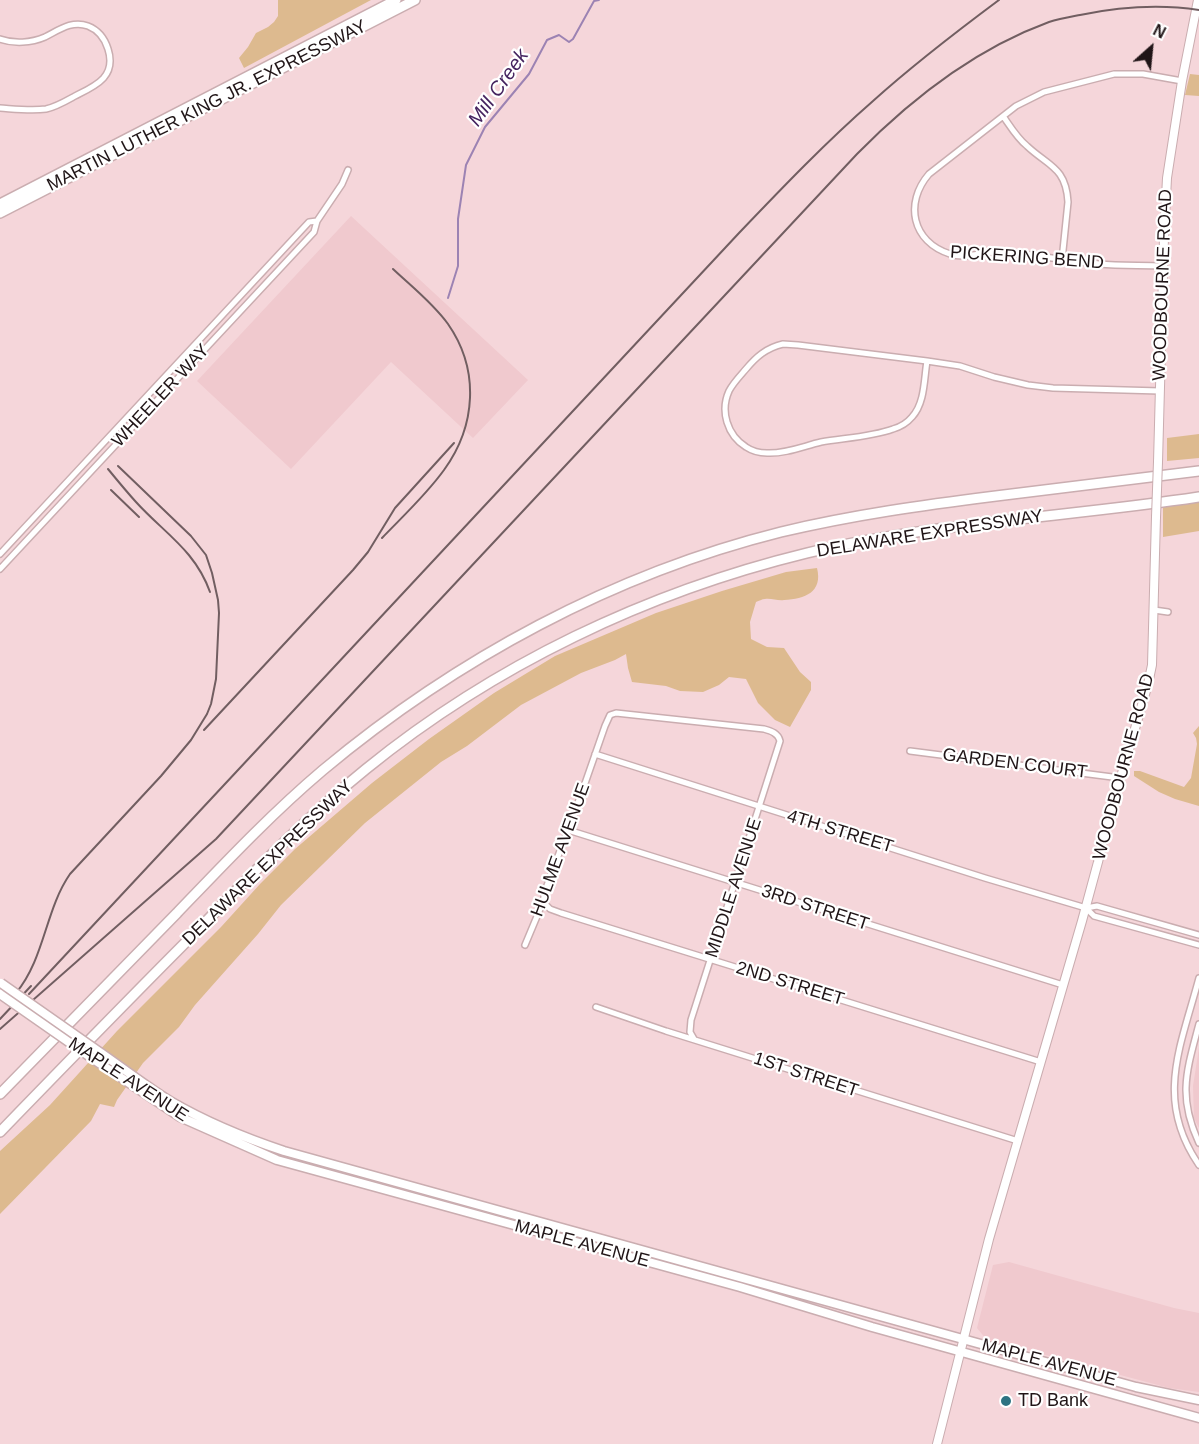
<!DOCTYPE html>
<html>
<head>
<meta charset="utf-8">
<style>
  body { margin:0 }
  #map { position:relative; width:1199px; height:1444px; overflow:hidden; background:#f5d6da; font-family:Helvetica,sans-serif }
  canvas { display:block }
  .north { position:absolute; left:1121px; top:18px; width:60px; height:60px; -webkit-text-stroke:4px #fff; paint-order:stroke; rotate:27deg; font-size:16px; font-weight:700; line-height:24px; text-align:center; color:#201517 }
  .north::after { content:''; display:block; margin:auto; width:21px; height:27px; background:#201517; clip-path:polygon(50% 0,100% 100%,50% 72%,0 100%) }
</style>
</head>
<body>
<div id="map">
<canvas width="1199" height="1444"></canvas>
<div class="north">N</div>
</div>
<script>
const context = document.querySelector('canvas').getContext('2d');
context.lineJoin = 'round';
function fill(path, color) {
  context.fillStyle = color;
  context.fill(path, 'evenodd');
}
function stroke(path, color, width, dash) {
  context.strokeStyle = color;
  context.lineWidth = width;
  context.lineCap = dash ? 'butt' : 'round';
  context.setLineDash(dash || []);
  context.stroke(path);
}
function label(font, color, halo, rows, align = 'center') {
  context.font = font + ' Helvetica,sans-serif';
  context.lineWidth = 4.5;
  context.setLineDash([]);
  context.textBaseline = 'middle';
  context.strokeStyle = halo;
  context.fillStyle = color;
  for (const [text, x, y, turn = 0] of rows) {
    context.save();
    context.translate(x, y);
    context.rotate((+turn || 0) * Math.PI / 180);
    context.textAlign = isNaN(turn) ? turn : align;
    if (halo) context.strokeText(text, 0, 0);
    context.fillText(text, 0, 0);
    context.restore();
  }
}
const built = new Path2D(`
  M351,216l177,164 -55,58 -82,-76 -100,107 -94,-88z
  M1199,1048v80l-5,-10 -1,-32z
  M1009,1262l165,46 25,5v79l-30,-4 -183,-49 -9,-11 16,-63z`);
const green = new Path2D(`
  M278,0h93l-127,68 -5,-10 9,-11 8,-14 12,-6 6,-5 4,-6z
  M1190,74l9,1v21l-14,-1z
  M1199,434v24l-32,3v-23z
  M1199,502v29l-36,6v-31z
  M817,568c6,24 -12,31 -33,32 -6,1 -13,-2 -19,-1 -3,0 -6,2 -9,3l-6,20 1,17 16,8 17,1 16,24 11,10v8l-21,37 -15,-7 -17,-17 -12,-24 -17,-2 -10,8 -16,7 -23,-1 -14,-5 -34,-4 -4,-14 -2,-14 -11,6 -34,13 -60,32 -54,41 -26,16 -76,61 -84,82 -23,29 -63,71 -16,22 -36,36 -26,37 -3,7 -14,-3 -9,17 -91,93v-63l50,-46 67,-74 104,-104 39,-43 35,-35 77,-66 57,-44 65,-46 61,-37 101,-43 66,-22 64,-19z
  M1199,726v80l-24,-7 -16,-7 -25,-16v-5h6l44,16 7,-9 6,-34 -1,-6 -3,-5z`);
const stream = new Path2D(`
  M448,298l10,-32v-47l8,-54 19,-38 44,-53 18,-34 12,-5 10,7 4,-3 21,-38 5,-1`);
const minor = new Path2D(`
  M0,39c14,5 31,4 45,-2 14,-7 27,-17 43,-11 10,4 17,13 20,23 9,28 -13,37 -33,47 -9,5 -19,11 -29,13 -15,2 -31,0 -46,-1
  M1003,116c7,10 14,22 24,30 21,20 39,21 41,56l-6,58
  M1163,266c-21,-1 -43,0 -64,-2 -33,-3 -66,-10 -100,-12 -17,-1 -32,8 -49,2 -38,-12 -46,-51 -21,-80l87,-68 28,-14 70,-18h29l39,7
  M783,344l15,1 129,16c-3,18 -2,42 -15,56 -5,6 -12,10 -19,12 -22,8 -49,9 -72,13 -17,4 -36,12 -54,11 -7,0 -15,-2 -21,-6 -19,-12 -26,-36 -17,-56 4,-8 11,-15 17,-22 10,-12 20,-21 37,-25z
  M927,361l33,5 34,11 34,8 25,3 107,3
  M0,554l309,-332 8,-1
  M0,569l314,-337 3,-11 25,-37 6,-14
  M1154,610l14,2
  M910,751l210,27
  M595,754l390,124 101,30 11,-2 102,29
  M568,830l495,155
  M543,902l7,7 11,4 480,149
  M1086,908l8,8 105,29
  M525,945l18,-43 2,-11 37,-99 23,-66 5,-11 6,-2 148,16c7,2 14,4 16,12l-89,279 -1,12 4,7
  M1199,978c-18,68 -45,122 0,187
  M596,1007l70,24 352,110
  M1199,1024c-12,46 -22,72 0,119`);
const secondary = new Path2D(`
  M1158,462l6,-225 3,-59 15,-97 16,-81
  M937,1444l52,-205 93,-318 16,-59 8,-34 42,-144 4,-19 4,-148`);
const primary = new Path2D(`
  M101,1053c23,16 45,33 69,48 36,21 75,37 114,50l852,236 63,13
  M93,1059l87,58 97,43 463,127 132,40 327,91`);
const motorway = new Path2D(`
  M0,204l396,-204
  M0,213l415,-213
  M0,1094c59,-61 118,-121 177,-181 47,-49 94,-99 146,-143 133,-111 290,-196 458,-238 71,-17 143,-27 215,-36 68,-8 135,-17 203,-25
  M0,1132c64,-66 128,-132 193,-197 56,-58 111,-116 173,-166 128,-104 281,-177 441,-216 128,-31 262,-36 392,-56`);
const rail = new Path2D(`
  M108,469c9,11 18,22 28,33 28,31 59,48 74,90
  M111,490l28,27
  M382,538c21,-22 44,-43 62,-68 32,-44 36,-100 4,-146 -15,-21 -37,-38 -55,-55
  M204,730l149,-160 15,-18 27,-44 59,-65
  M16,993c29,-35 29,-83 54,-119l91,-98 30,-36 16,-26 4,-10 5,-25 3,-66 -1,-13 -6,-27 -6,-18 -15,-19 -73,-70
  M29,994l710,-761c43,-45 87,-91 134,-132 40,-36 83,-69 126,-101
  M0,1019l31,-33
  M0,1029l216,-190 641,-685c54,-55 118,-105 192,-132 10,-3 21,-5 31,-7 39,-8 79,-11 119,-5`);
const secondaryBridge = new Path2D(`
  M1156,517l2,-55`);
const primaryBridge = new Path2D(`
  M1,983l100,70
  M0,994l93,65`);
const markers = [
  [1006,1401,6,"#2e7382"]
];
const streetNames = [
  ["MARTIN LUTHER KING JR. EXPRESSWAY",207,106,-27],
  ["PICKERING BEND",1027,258,4],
  ["WOODBOURNE ROAD",1163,285,-88],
  ["WHEELER WAY",161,396,-47],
  ["DELAWARE EXPRESSWAY",930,534,-9],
  ["GARDEN COURT",1015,764,7],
  ["WOODBOURNE ROAD",1124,767,-75],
  ["4TH STREET",840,832,17],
  ["HULME AVENUE",561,850,-70],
  ["DELAWARE EXPRESSWAY",268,863,-44],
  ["MIDDLE AVENUE",734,888,-72],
  ["3RD STREET",815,908,18],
  ["2ND STREET",790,984,17],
  ["1ST STREET",806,1075,18],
  ["MAPLE AVENUE",128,1080,33],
  ["MAPLE AVENUE",582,1244,15],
  ["MAPLE AVENUE",1049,1363,15]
];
const poiNames = [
  ["TD Bank",1018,1401]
];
const waterNames = [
  ["Mill Creek",499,88,-55]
];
fill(built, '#f0c9ce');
fill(green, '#ddba8f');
stroke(stream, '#9c83b3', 2);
stroke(minor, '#caadb0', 8);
stroke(secondary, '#caadb0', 10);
stroke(primary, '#caadb0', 11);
stroke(motorway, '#caadb0', 12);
stroke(minor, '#fff', 5);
stroke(secondary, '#fff', 8);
stroke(primary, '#fff', 8);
stroke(motorway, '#fff', 9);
stroke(rail, '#715e61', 2);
stroke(secondaryBridge, '#caadb0', 10, []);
stroke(primaryBridge, '#caadb0', 11, []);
stroke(secondaryBridge, '#fff', 8);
stroke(primaryBridge, '#fff', 8);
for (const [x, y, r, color] of markers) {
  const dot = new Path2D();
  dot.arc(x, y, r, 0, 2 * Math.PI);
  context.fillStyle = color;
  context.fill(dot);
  stroke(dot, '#fff', 2);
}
label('18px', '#201517', '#fff', streetNames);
label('18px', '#201517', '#fff', poiNames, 'left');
label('italic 20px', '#45235f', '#fff', waterNames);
</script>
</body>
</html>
